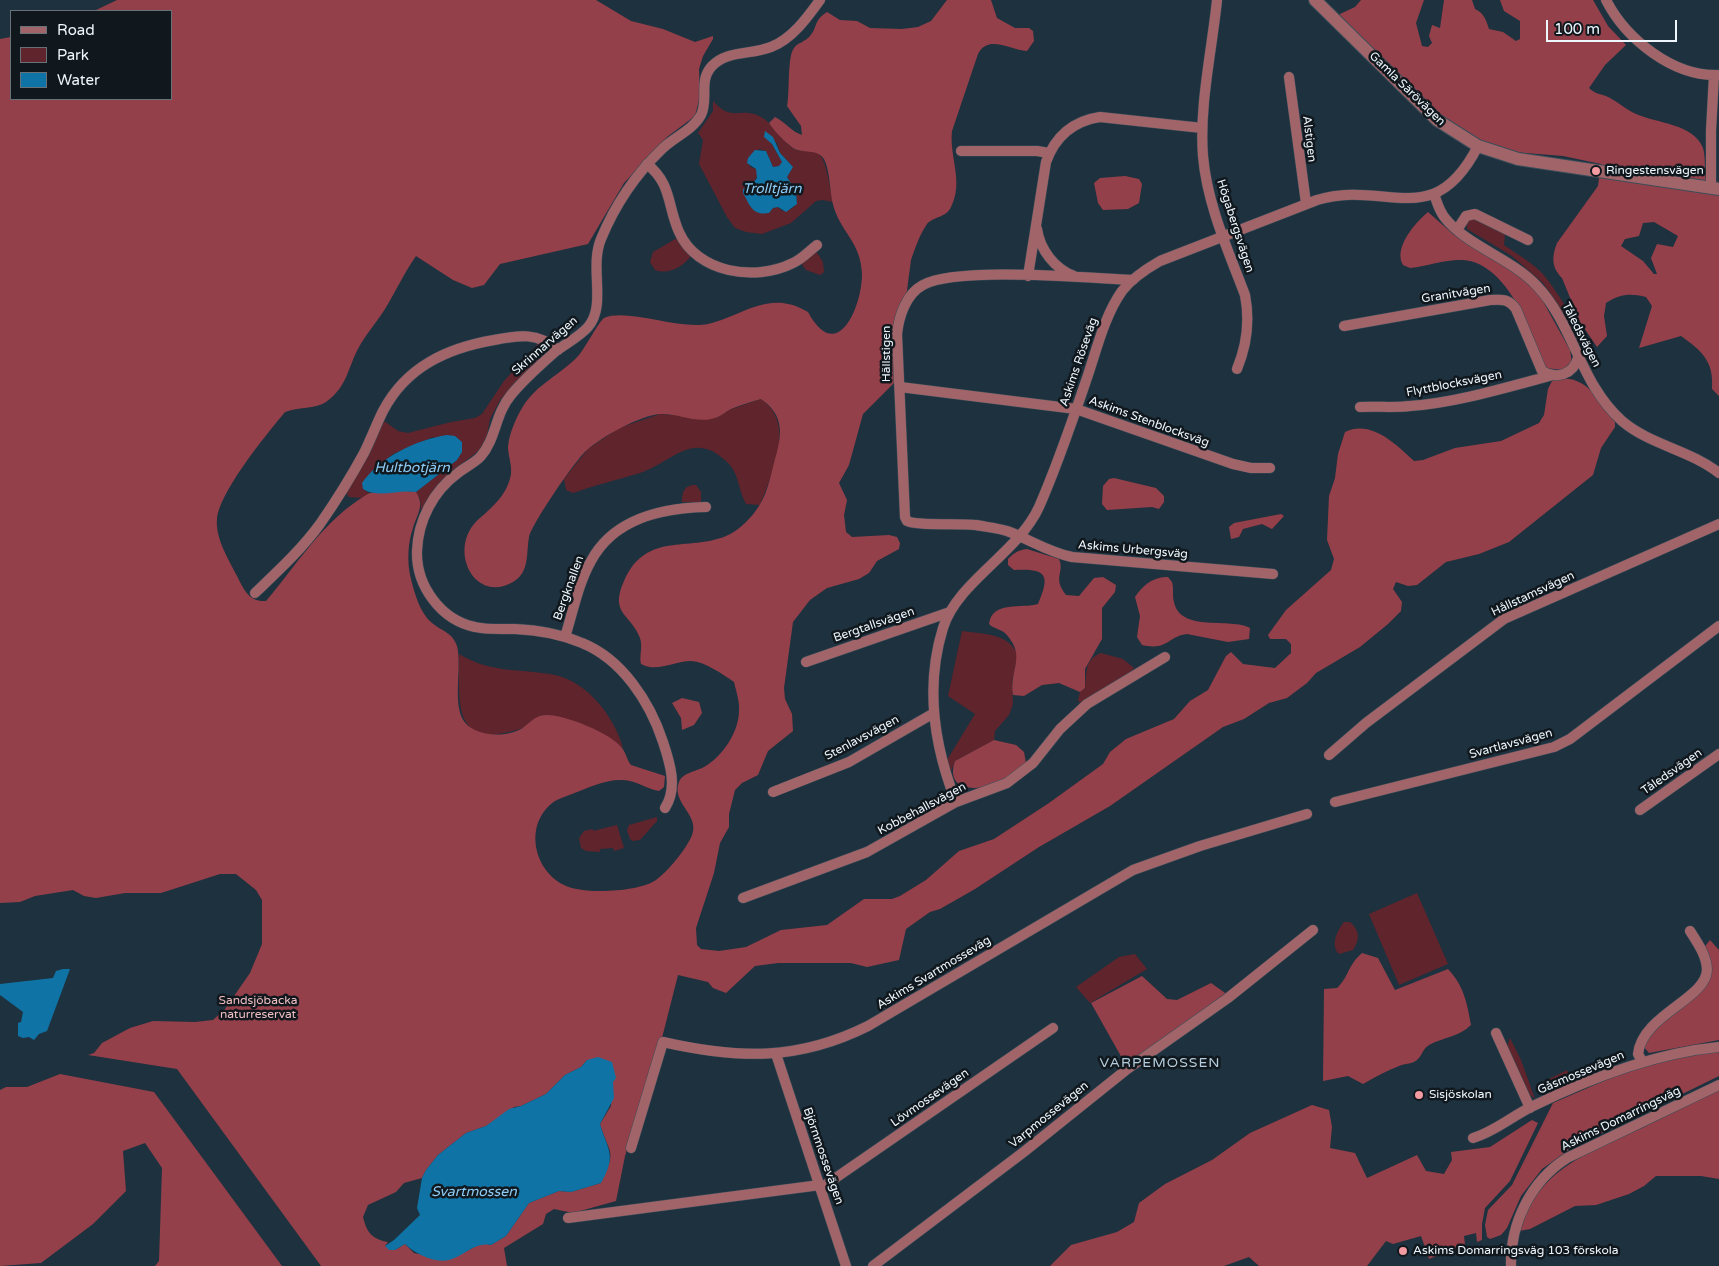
<!DOCTYPE html>
<html>
<head>
<meta charset="utf-8">
<style>
  body { margin:0 }
  #map { position:relative; width:1719px; height:1266px; overflow:hidden; background:#1e313e; font-family:"Varela Round",sans-serif }
  canvas { display:block }
  .legend { position:absolute; left:10px; top:10px; width:162px; height:90px; box-sizing:border-box; background:#10181e; border:1px solid #687177; margin:0; padding:6px 9px; list-style:none; font-size:15px; color:#edf7fd }
  .legend li { display:flex; align-items:center; gap:10px; height:25px }
  .legend b { width:25px; border:1px solid #687177 }
  .scale { position:absolute; left:1546px; top:20px; width:131px; height:22px; box-sizing:border-box; border:2px solid #edf7fd; border-top:0; padding-left:6px; font-size:15px; line-height:18px; white-space:nowrap; color:#edf7fd; -webkit-text-stroke:4px #10181e; paint-order:stroke }
</style>
</head>
<body>
<div id="map">
<canvas width="1719" height="1266"></canvas>
<ul class="legend">
<li><b style="height:6px;background:#a16569"></b>Road</li>
<li><b style="height:14px;background:#60242c"></b>Park</li>
<li><b style="height:14px;background:#1073a5"></b>Water</li>
</ul>
<div class="scale">100 m</div>
</div>
<script>
const context = document.querySelector('canvas').getContext('2d');
context.lineJoin = 'round';
function fill(path, color) {
  context.fillStyle = color;
  context.fill(path, 'evenodd');
}
function stroke(path, color, width, dash) {
  context.strokeStyle = color;
  context.lineWidth = width;
  context.lineCap = dash ? 'butt' : 'round';
  context.setLineDash(dash || []);
  context.stroke(path);
}
function label(font, color, halo, rows, align = 'center') {
  context.font = font + ' "Varela Round",sans-serif';
  context.lineWidth = 5;
  context.setLineDash([]);
  context.textBaseline = 'middle';
  context.strokeStyle = halo;
  context.fillStyle = color;
  for (const [text, x, y, turn = 0] of rows) {
    context.save();
    context.translate(x, y);
    context.rotate((+turn || 0) * Math.PI / 180);
    context.textAlign = isNaN(turn) ? turn : align;
    if (halo) context.strokeText(text, 0, 0);
    context.fillText(text, 0, 0);
    context.restore();
  }
}
const green = new Path2D(`
  M713,101c19,22 27,5 48,16 13,7 20,24 33,32 7,4 16,0 23,3 10,6 13,39 16,50l-10,-2 -7,1 -25,22 -29,11 -16,-2 -11,-4 -8,-11 -28,-53 4,-24 -5,-7 15,-22zM769,139l8,4 3,10 13,14 -6,10 9,15 1,12 -6,5 -9,2 -4,-4 -5,1 -4,5 -19,-7 -4,-18 8,-6 4,-9 -2,-4 -6,-2 -2,-9 11,-9 7,2 7,16 6,-1 3,-4z
  M1473,217l32,17 -1,11c13,9 27,17 38,28 11,12 51,72 45,85l-26,-49 -18,-26 -31,-27 -45,-27v-8z
  M677,238l14,18c-8,11 -23,19 -36,14l-5,-8 3,-10z
  M816,251l7,11 1,10 -4,3 -14,-5 -5,-7z
  M539,343l6,4v5l-45,48 -10,19 -3,16 -6,14 -33,25 -27,36 -1,-11 -4,-7 41,-32 5,-8 -29,-15 -40,17 -27,24 -3,11 6,4 -7,5 -13,-1 -3,-4 38,-72 14,10 10,2 43,-11 24,-4 7,-4 22,-33z
  M761,399c35,25 12,73 -1,106l-14,-1c-7,-12 -7,-28 -16,-39 -36,-38 -57,-3 -90,8 -23,7 -45,12 -67,20l-7,-3 -2,-11 24,-30 31,-21 41,-14 56,4 13,-8z
  M696,485l5,7v10h-19c0,-10 2,-17 14,-17z
  M962,631c21,3 48,2 56,25l-6,25 1,23 -4,11 -14,16 -1,9 -39,21 -4,10 -4,-11 28,-46 -27,-18z
  M1101,653l22,6 11,9 -4,5 -49,30 -3,-2 2,-9 5,-4c2,-16 -1,-28 16,-35z
  M459,654c33,20 59,14 96,21 33,7 60,43 68,73 -27,-20 -34,-22 -65,-30 -4,-1 -7,-3 -11,-3 -14,0 -18,12 -30,15 -67,19 -57,-30 -58,-76z
  M657,817v4l-17,19 -7,1 -3,-2 -3,-9 2,-5z
  M617,825l7,23 -10,3 -1,-3 -13,1v3l-14,-1 -5,-3 -2,-10 5,-7 9,-2v2z
  M1417,893l31,71 -49,21 -30,-71z
  M1344,922h6c10,9 10,17 3,28l-14,4c-9,-9 -2,-23 5,-32z
  M1135,954l12,15 -57,34 -14,-16 43,-30z
  M1510,1038l11,22 14,39 -6,-5 -22,-48z
  M1567,1070l5,15 -16,6 -7,-12z`);
const forest = new Path2D(`
  M117,0h479l35,21 32,8 32,13 18,-6v3l-10,17 -4,13 1,27 -5,20 -28,21 -43,46 -36,61 -88,20 -16,21 -12,3 -19,-8 -37,-24c-12,17 -20,35 -31,53 -8,13 -19,25 -26,38 -12,22 -11,39 -33,55 -10,7 -29,5 -41,10 -19,23 -65,79 -68,107 -2,19 12,41 20,57 7,14 12,26 29,25 30,-35 53,-74 91,-100 4,-2 9,-7 13,-8 11,-2 36,-3 46,-1 9,14 1,22 -3,36 -5,14 -6,32 -3,47 4,16 9,37 22,48 11,9 20,9 25,23 5,21 -4,53 5,72 9,19 43,20 59,11 9,-6 14,-14 26,-14 18,0 64,18 75,33 4,5 5,12 9,17l34,11 -1,11 -5,4c-12,-2 -24,-11 -36,-11 -18,-1 -35,8 -51,14 -5,2 -12,4 -17,7 -31,21 -23,68 9,84 19,10 75,7 92,-5 11,-8 25,-25 32,-37 19,-27 -18,-37 -9,-61 3,-9 18,-11 25,-15 18,-10 35,-35 35,-56 1,-9 -3,-20 -5,-29 -12,-8 -28,-20 -43,-21 -17,0 -34,12 -50,3 -2,-8 2,-17 -1,-26 -9,-24 -31,-24 -16,-57 22,-50 64,-29 102,-45 13,-5 26,-19 33,-30 10,-15 13,-38 18,-54 6,-23 4,-39 -16,-53 -10,3 -21,6 -30,10 -6,3 -11,8 -16,9 -19,6 -36,-5 -55,-4 -21,2 -57,22 -73,36 -12,10 -55,74 -58,87 -3,17 1,35 -16,45 -40,23 -67,-36 -33,-64 14,-12 28,-25 31,-44 1,-9 -3,-19 -3,-27 1,-13 8,-29 14,-39 14,-24 39,-33 57,-53 6,-7 21,-35 25,-37 23,-10 74,12 104,6 37,-9 61,-35 100,-12 29,54 54,-5 54,-38 -1,-31 -20,-41 -28,-66 -5,-15 -3,-35 -10,-49 -7,-11 -22,-5 -31,-11 -9,-7 -18,-16 -24,-25l6,-6c10,5 17,15 27,18l-1,-9 -14,-20c3,-13 0,-49 7,-58 3,-5 11,-6 16,-12 8,-9 3,-15 17,-24l13,8 17,1 13,7 32,1 16,-2 13,-6 16,-21h44l6,18 18,10h14l4,3 1,10 -7,10c-17,-1 -39,-17 -49,3l-26,77c-3,25 12,51 -1,76 -5,11 -17,9 -24,17 -7,10 -12,24 -16,36l-16,122 -32,32 -14,51 -10,18 8,17 -3,15 2,17 6,5 37,-2 8,2 3,6 -1,6 -22,12 -8,12 -10,6 -32,9 -17,12 -17,22 -9,66 1,11 7,15 1,17 -25,20 -10,24 -16,8 -7,7 -6,24v13l-9,16 -6,30 -18,55 1,17 4,4 18,2 27,-4 35,-17 46,-5 37,-26h28l8,-3 26,-16 33,-29 35,-12 55,-36 54,-39 7,-12 16,-13 48,-20 16,-18 18,-11 18,-34 5,-4 12,12 32,4 16,-15v-9l-5,-5h-16l-2,-4 18,-25 45,-40 3,-11 -7,-19 2,-44 6,-18 3,-24 7,-22c26,-13 52,13 69,29l9,-1 32,-12 46,-7 38,-18 5,-8 4,-26 4,-8c32,-11 47,19 63,41v5l-14,21 -8,27 -84,67 -30,12 -33,8 -29,23 -9,1 -12,-4 -3,7 9,13 -1,9 -13,13 -28,23 -44,26 -9,10 -20,15 -18,5 -25,16 -21,8 -113,79 -71,41 -64,42 -35,20 -10,3 -24,17 -7,31 -32,7 -16,-4h-73l-23,3 -29,27 -13,-5 -5,-6 -30,-7 -15,59 -38,122 -9,45 -43,12 -19,-4 -8,5 -3,10 -39,24 3,18h-186l-144,-197 -89,-14 6,-2 8,-10 28,-15 23,-7 42,1 18,-2 12,-11 25,-36 12,-29v-44l-6,-10 -20,-16h-16l-59,19h-36l-29,5 -12,-2 -11,-6 -38,6 -15,6 -20,1v-864l11,-2v62h160v-88h-77zM587,1060l26,22 -2,24 -11,18c10,32 17,25 1,59l-30,9 -12,-1 -30,12 -23,33 -15,9 -9,-2 -17,9 -42,3 -9,-2 -9,-9 -10,6 -10,-4 3,-4c-16,-3 -21,-9 -25,-25l5,-12 28,-13 8,-9 18,-5 4,-8 12,-15 28,-22 20,-7 28,-19 7,-1 25,-12 19,-19 16,-8z
  M1361,0h63l-8,23 6,23 6,1 4,-4 -3,-7 3,-11 8,3 4,-28h28l3,9c9,4 11,11 14,20l14,3 13,9 4,-2v-18l-16,-10 -4,-11h93l15,26 18,19 -21,20 -16,23c5,5 10,6 17,8 11,5 19,13 30,18 20,9 58,10 67,34 3,10 1,21 3,31l13,3v214l-7,-7c2,-28 -10,-38 -31,-53l-42,12 13,-42 -6,-9c-16,-4 -26,-3 -40,6l-2,13 3,20 -10,11 -17,-25 -18,-44c-11,-11 -10,-22 -5,-35l41,-57 3,-22 -38,-8 -50,-4 -35,-11 -37,-26 -102,-98 1,-3 15,-7zM1654,222l24,14 -5,11 -16,-3 -6,14 6,16h-3l-11,-13 -22,-15 4,-7 14,-3 4,-13z
  M1125,176l14,3 3,5 -3,19 -11,6 -25,1 -5,-7 -4,-20 6,-5z
  M1428,212l25,22 66,41 21,21 30,54 2,13 -10,7 -16,-2c-14,-34 -38,-105 -83,-108 -17,-1 -35,6 -53,8l-7,-3c-10,-17 12,-42 25,-53z
  M1114,478l42,10 8,8v6l-5,7 -7,-2 -45,3 -5,-6 1,-18 6,-7z
  M1281,514l3,2 -12,13 -10,-5 -19,5 -4,8 -8,2 -2,-12 5,-4z
  M1027,549l32,10c6,14 -7,18 7,36l13,1 15,-18 9,-1 13,8 -1,7 -13,16v31l-17,30v19l-5,4 -21,-9 -17,2 -18,11 -11,-1c-4,-26 14,-38 -7,-61 -5,-5 -12,-5 -17,-10 3,-24 34,-15 49,-20 12,-28 10,-36 -24,-34l-6,-5v-6c6,-6 10,-9 19,-10z
  M1168,577l4,5c2,7 0,14 2,20 6,31 57,15 76,26l-1,11 -21,3 -41,-8c-19,2 -19,17 -45,11l-5,-8 3,-21 -5,-19c7,-11 19,-21 33,-20z
  M682,698l17,4 3,11 -8,12 -12,5 -1,-12 -9,-15z
  M994,740l22,5 8,7 2,11c-8,6 -16,13 -25,18 -20,11 -57,12 -46,-20z
  M1710,940l9,10v90l-70,13 -5,-6 4,-13 58,-50 -3,-35z
  M1362,953l16,5 17,32 53,-21c16,17 19,34 23,56 -12,12 -27,12 -42,20 -7,4 -7,13 -15,17 -5,2 -11,2 -15,4 -13,5 -24,11 -36,18l-15,-8 -25,5 1,-92 13,-1c12,-11 10,-22 25,-35z
  M1142,976l25,23 10,1 34,-17 17,12 -101,72 -36,-64z
  M1719,1051v25l-149,73 -28,20 -21,27 -14,32 -6,7 -11,4 -3,-2 -2,-12 3,-15 24,-25 41,-82 74,-32 33,-10z
  M60,1074l94,18 128,174h-127l4,-5 3,-93 -17,-25 -22,8 3,40 -33,33 -52,39 -41,3v-176l6,-3h21z
  M1719,1089v90l-18,-3h-45l-12,10 -15,8 -33,11 -21,1 -45,23 -11,2c20,-63 69,-78 125,-104 25,-12 50,-25 75,-38z
  M1312,1105l17,5 3,17 -2,21 25,5 12,25 50,-23 9,16 18,3 8,-14 -1,-8 39,-5 42,-27 6,3 -28,58 -25,27 -3,16v16l-5,2 -1,-9 -12,3 1,9 -36,14 -8,-23 -28,8 -7,-3 -19,25h-108l-10,-9 -25,9h-174l21,-21 46,-13 17,-10 5,-19 26,-19 47,-24 38,-27z`);
const water = new Path2D(`
  M765,131l8,6 7,16 13,14 -6,10 9,15 1,12 -11,8 -8,-5 -5,1 -4,5c-17,3 -19,-8 -26,-20v-4l7,-2 7,-9 -1,-9 -9,-6 1,-5 7,-8 11,1 7,16 6,-1 3,-4 -10,-18 -8,-7z
  M447,435l8,1 7,6v10l-5,8 -41,32c-17,-3 -38,7 -53,-3l-1,-6c18,-26 54,-43 85,-48z
  M63,969h7l-23,62 -8,3 -5,6 -5,-3 -6,1 -5,-2v-13l3,-1 2,-10 -23,-17v-11l53,-6 3,-7z
  M598,1057l14,5 4,16 -3,4 1,16 -14,26c8,27 17,31 1,59l-30,9 -12,-1 -30,12 -23,33 -15,9c-17,-3 -24,9 -39,14 -15,6 -37,-5 -47,-15l-10,6h-6l-4,-4 9,-6 26,-25 -3,-7 5,-30 4,-8 12,-15 28,-22 20,-7 23,-17 12,-3 25,-12 19,-19 16,-8 6,-7z`);
const minor = new Path2D(`
  M1217,0c-5,50 -18,106 -14,156 4,48 25,94 42,139 5,26 2,50 -8,74
  M1606,0c20,39 67,77 113,75
  M1289,77l17,126
  M961,151h76l12,2
  M647,164c25,20 20,41 32,68 18,41 76,50 114,31 9,-4 16,-12 24,-18
  M1711,188v-57l3,-56
  M1434,194c3,8 5,17 11,24 22,28 66,40 92,68 37,39 43,98 85,135 28,24 68,29 97,52
  M1037,229c3,21 18,40 37,47
  M1457,230l9,-14 9,-2 53,26
  M1028,276l18,-114c9,-25 27,-41 54,-45l102,11
  M1133,280c-45,-2 -177,-14 -210,5 -17,9 -24,31 -26,49l8,183 2,4c9,5 54,2 69,4 10,2 21,3 31,6 22,8 41,21 65,26l201,17
  M1344,326l146,-26c12,-1 19,-1 26,9l26,62c15,9 31,3 36,-13
  M900,387l176,22 157,55 18,4h19
  M1360,407c16,-1 33,1 50,-1 45,-3 98,-19 143,-31
  M255,593c23,-22 46,-43 65,-69 16,-23 31,-47 44,-71 7,-14 12,-28 19,-42 23,-44 64,-63 111,-71 25,-5 44,-8 64,10
  M565,637c8,-25 13,-53 26,-76 23,-43 71,-53 115,-54
  M806,662l144,-50
  M1329,755l37,-32 138,-104 215,-95
  M773,792l76,-30 85,-49
  M956,802c-22,-56 -31,-116 -13,-174 14,-46 75,-75 96,-121 19,-43 34,-88 49,-132 9,-27 17,-60 34,-84 10,-13 24,-22 38,-30l157,-61c69,-21 116,34 161,-54
  M1335,802l219,-55 16,-8 149,-113
  M665,808c13,-20 5,-45 -2,-66 -13,-40 -41,-83 -81,-99 -21,-9 -44,-13 -67,-14 -13,0 -27,1 -40,-2 -34,-7 -59,-41 -58,-76 1,-30 16,-60 41,-78 7,-6 17,-10 23,-17 15,-17 14,-42 30,-61 13,-16 29,-30 45,-44 11,-8 23,-14 32,-24 19,-22 1,-59 13,-88 14,-34 35,-65 61,-90 12,-12 31,-19 39,-34 8,-16 -3,-34 11,-49 15,-16 39,-11 59,-19 21,-8 36,-29 49,-47
  M1640,810l79,-56
  M743,898l124,-46 89,-50 51,-19 26,-20 27,-34 27,-25 78,-47
  M1496,1033l34,75
  M776,1054l70,212
  M1642,1061l-4,-7c4,-39 68,-55 69,-84 0,-14 -10,-28 -17,-39
  M1473,1138c21,-6 38,-21 58,-31 57,-28 124,-54 188,-60
  M631,1148l32,-106c75,17 135,19 205,-16l265,-156 67,-24 107,-32
  M821,1188l232,-160
  M568,1218l252,-33
  M873,1266l152,-115 101,-81 102,-72 85,-68
  M1511,1266c-1,-43 20,-85 56,-108l152,-73`);
const tertiary = new Path2D(`
  M1315,0l122,120 41,26 40,13 201,30`);
const markers = [
  [1596,171,5,"#f49aa1"],
  [1419,1095,5,"#f49aa1"],
  [1403,1251,5,"#f49aa1"]
];
const streetNames = [
  ["Gamla Särövägen",1407,89,44],
  ["Alstigen",1309,139,83],
  ["Högabergsvägen",1235,226,72],
  ["Granitvägen",1456,294,-9],
  ["Tåledsvägen",1581,335,63],
  ["Skrinnarvägen",545,346,-41],
  ["Hällstigen",887,354,-90],
  ["Askims Röseväg",1079,362,-71],
  ["Flyttblocksvägen",1454,384,-11],
  ["Askims Stenblocksväg",1149,422,20],
  ["Askims Urbergsväg",1133,550,5],
  ["Bergknallen",569,588,-70],
  ["Hållstamsvägen",1533,594,-25],
  ["Bergtallsvägen",874,625,-19],
  ["Stenlavsvägen",862,738,-28],
  ["Svartlavsvägen",1511,744,-15],
  ["Tåledsvägen",1672,772,-35],
  ["Kobbehallsvägen",922,809,-28],
  ["Askims Svartmosseväg",934,973,-31],
  ["Gåsmossevägen",1581,1073,-23],
  ["Lövmossevägen",930,1098,-35],
  ["Varpmossevägen",1049,1115,-39],
  ["Askims Domarringsväg",1621,1119,-26],
  ["Björnmossevägen",823,1156,71]
];
const poiNames = [
  ["Ringestensvägen",1606,171],
  ["Sisjöskolan",1429,1095],
  ["Askims Domarringsväg 103 förskola",1413,1251]
];
const parkNames = [
  ["Sandsjöbacka",258,1001],
  ["naturreservat",258,1015]
];
const waterNames = [
  ["Trolltjärn",772,189],
  ["Hultbotjärn",412,468],
  ["Svartmossen",474,1192]
];
const neighbourhoodNames = [
  ["VARPEMOSSEN",1160,1063]
];
fill(green, '#60242c');
fill(forest, '#94404a');
fill(water, '#1073a5');
stroke(minor, '#3b4d59', 11);
stroke(tertiary, '#3b4d59', 14);
stroke(minor, '#a16569', 10);
stroke(tertiary, '#a16569', 12);
for (const [x, y, r, color] of markers) {
  const dot = new Path2D();
  dot.arc(x, y, r, 0, 2 * Math.PI);
  context.fillStyle = color;
  context.fill(dot);
  stroke(dot, '#10181e', 2);
}
label('12px', '#edf7fd', '#10181e', streetNames);
label('12px', '#edf7fd', '#10181e', poiNames, 'left');
label('12px', '#f0bec0', '#10181e', parkNames);
label('italic 14px', '#8dcaf4', '#10181e', waterNames);
context.letterSpacing = '1px';
label('14px', '#b5ccdc', '#10181e', neighbourhoodNames);
context.letterSpacing = '0px';
</script>
</body>
</html>
